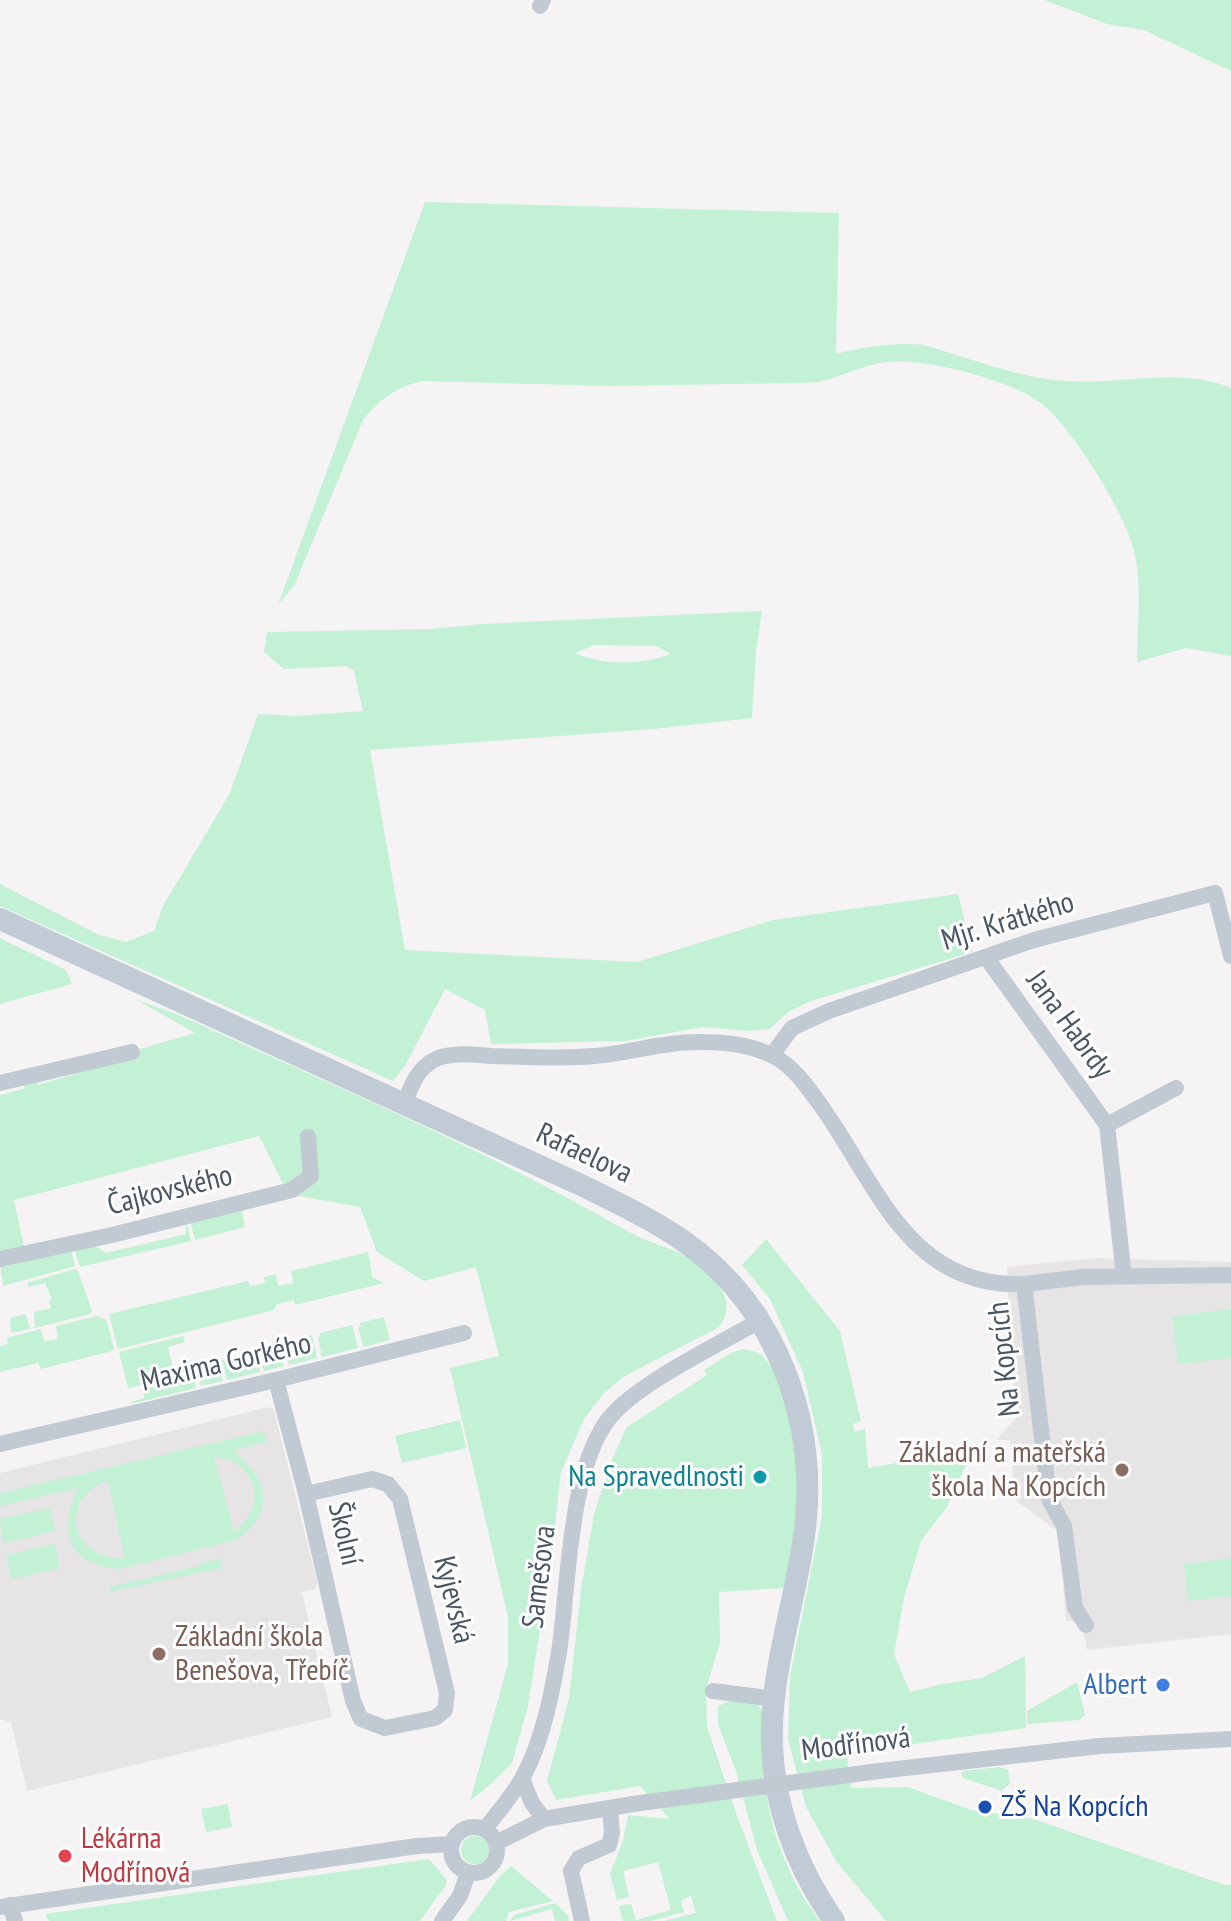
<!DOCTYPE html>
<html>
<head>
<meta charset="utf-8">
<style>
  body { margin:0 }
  canvas { display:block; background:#f5f3f3 }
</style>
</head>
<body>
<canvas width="1231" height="1921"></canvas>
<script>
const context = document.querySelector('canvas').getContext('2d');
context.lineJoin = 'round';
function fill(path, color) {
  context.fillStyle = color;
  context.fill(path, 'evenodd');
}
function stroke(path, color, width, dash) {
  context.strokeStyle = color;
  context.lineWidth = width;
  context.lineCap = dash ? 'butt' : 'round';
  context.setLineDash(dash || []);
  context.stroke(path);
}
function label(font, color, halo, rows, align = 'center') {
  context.font = font + ' "PT Sans Narrow",sans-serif';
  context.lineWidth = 6;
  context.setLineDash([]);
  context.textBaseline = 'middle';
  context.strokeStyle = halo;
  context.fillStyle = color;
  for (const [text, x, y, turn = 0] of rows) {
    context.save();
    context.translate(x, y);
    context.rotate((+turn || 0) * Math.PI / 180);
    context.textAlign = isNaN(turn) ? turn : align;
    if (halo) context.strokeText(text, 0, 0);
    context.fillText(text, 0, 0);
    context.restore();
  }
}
const education = new Path2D(`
  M1097,1258l134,4v372l-144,16 -5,-29h-16l-7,-89 -44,-32 -5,-60h-14l23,-25 -9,-53 -3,-95z
  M269,1407l5,3 43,172 -2,7 -13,3 30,125 -305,74 -16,-69 -11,-3v-246z`);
const green = new Path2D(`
  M1044,0h187v71l-87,-41 -37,-6z
  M425,202l414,11 -3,141c29,-7 57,-12 88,-9 46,13 94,33 142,36 55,4 113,-15 165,7v268l-45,-8 -49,14c0,-37 6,-80 -4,-115 -9,-36 -65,-126 -95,-146 -32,-22 -112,-43 -151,-39 -24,2 -47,16 -70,20 -8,1 -16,1 -24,1l-183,3 -187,-5c-27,6 -43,18 -60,39l-68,164 -17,21z
  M762,611l-6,41 -4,66 -98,11 -284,21 35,200 232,12 136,-42 185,-26 14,58 -161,49 -23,11 -18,17 -23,2 -44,-4 -78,14 -134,3 -6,-34 -40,-21 -40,77 -12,15 -393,-175v-22l97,50 29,8 28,-11 9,-25 67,-113 28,-79 38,2 67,-5 -9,-40 -8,-5 -62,3 -20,-17 3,-20 164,-3 51,-5zM595,645l61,1 15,8c-30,11 -66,12 -96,-1z
  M0,938l66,32 6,14 -72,20z
  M135,999l44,16c151,69 306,134 450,217 19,11 43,15 61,27 23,16 50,41 29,68l-96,50 -19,16 -20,26 -23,53 -9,82 -24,152 -16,57 -21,21 -21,17 38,-137v-47l-58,-249 49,-12 -23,-89 -52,14 -47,-29 -17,-45 -72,-13 -29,-58 -245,64 10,47 -24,7v-159l24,-6 2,-18 9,-2 3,16 61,-18 24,-13 72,-21z
  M241,1204l4,23 -50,13 -6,-23z
  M186,1219l5,22 -111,26 -7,-21 16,-4 17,11 80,-19z
  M766,1239l74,92 21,90 -8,3 1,8 11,-3 3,39 76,-13 30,-8 -27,60 -26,34 -17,57 -10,56 16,38 33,-8 39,-6 43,-22 1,72 -155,22 -24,8 4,30 57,-1 63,23 62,9 192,66h6v36h-345l-50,-60 -30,-54 -18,-68 2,-63 32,-160v-62l-19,-82 -33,-73 -28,-34z
  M70,1246l5,20 -72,20 -3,-23z
  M368,1252l4,25 12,6 -89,22 -1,-5 -17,4 -3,6 -156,39 -9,-35 139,-33 2,5 15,-3 -1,-6 12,-3 2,12 15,-3 -2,-12z
  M75,1269l3,2 14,40 -2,3 -55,14 -1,-16 17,-4 -2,-7 3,-1 -7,-17 -17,4 -1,-4z
  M1231,1309v49l-53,6 -6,-48z
  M26,1314l4,15 -19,4 -1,-15z
  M97,1316l8,3 2,3 7,26 -2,3 -71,18 -3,-6 -38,9v-26l8,-2 -1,-6 34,-9 3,12 14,-2 -2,-13z
  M384,1317l6,23 -27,7 -5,-20h3l-1,-4z
  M352,1325l6,23 -36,9 -4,-20 2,-1v-3z
  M312,1335l5,23 -28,7 -4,-17 3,-1 -1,-4z
  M183,1336l2,6 -17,5 6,24 16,-3 6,20 -65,16v-2l13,-4 -2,-13 -14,3 -9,-36z
  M279,1345l5,21 -20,5 -4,-17 4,-1 -1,-3z
  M743,1349c6,1 12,2 17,5 25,17 37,100 37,129 0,35 -6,71 -13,105l-65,4 1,50 -14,47 1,38 30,89 40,105h-113l32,-8 -5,-17 -10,4 3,12 -33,9h-28l-4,-15 12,-2 5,16 35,-10 -13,-48 -35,9 6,26 -12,3 -7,-26 13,-33 5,-26 42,4 -30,-33 -84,14 -9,-19 22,-82 12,-109 13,-76 19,-57 14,-30 80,-52 -3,-5 27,-17z
  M255,1352l5,20 -33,8 -5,-20z
  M215,1362l3,3 5,16 -22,5 -5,-16 3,-1 -1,-3z
  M460,1420l6,28 -64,15 -7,-27z
  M264,1431l3,11 -35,8c36,26 46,63 4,90l-116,29c-52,-3 -63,-39 -42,-81l-78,18v-13zM214,1456c43,5 55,51 20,76zM107,1481l1,1 17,76c-54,2 -68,-58 -18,-77z
  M50,1508l5,23 -52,12 -3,-24z
  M55,1544l5,24 -48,11 -6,-24z
  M220,1558l2,10 -112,24 -1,-5 90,-21v-2z
  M1231,1558v38l-43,5 -4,-37z
  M1077,1682l8,33 -6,5 -52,4v-13z
  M730,1701l27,3 4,5c7,25 2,54 5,81 5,45 26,95 54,131h-32l-31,-71 -21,-79 -18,-46v-19z
  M999,1767l9,3 2,13 -8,8 -39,-13 -2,-4 2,-3z
  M228,1804l4,23 -26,5 -5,-23z
  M461 1850a14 14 0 1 1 28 0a14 14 0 1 1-28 0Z
  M429,1859l17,20v6l-26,36h-371l-4,-7z
  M511,1866l42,35 -44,11 -3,9h-39l33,-45z
  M556,1903l12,13 1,5h-14l-3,-12 -42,12 4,-6z`);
const minor = new Path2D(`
  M540,6l3,-6
  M986,957l121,168 17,151
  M772,1055l20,-27 37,-17 205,-71 181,-47 16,63
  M0,1083l132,-31
  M404,1105c7,-19 13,-38 34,-47 16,-6 36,-3 54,-2 34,1 68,3 103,0 35,-3 72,-15 107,-14 24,0 50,3 71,14 20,10 33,29 46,47 57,78 88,186 205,181
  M1107,1125l69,-37
  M0,1259l112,-24 180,-45 19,-14 -3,-39
  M276,1380l30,114 47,207 8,18 24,9 50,-10 10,-8 2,-17 -47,-194 -12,-15 -16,-5 -66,15
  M0,1444l276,-64 188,-47
  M1086,1625l-11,-17 -11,-82 -15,-27 -25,-215 59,-7 148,-2
  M713,1691l62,8
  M879,1771l221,-25 131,-7
  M522,1779l10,24 12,16
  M451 1850a23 23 0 1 1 46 0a23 23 0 1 1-46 0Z
  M485,1829c13,-17 28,-34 39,-54 19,-36 28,-82 35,-123 10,-65 9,-185 52,-236 29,-34 107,-71 148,-95
  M496,1843l48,-24 89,-15
  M10,1905l5,16
  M0,1907l417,-61 34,-2
  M442,1921l18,-25 8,-23
  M582,1921l-11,-50 8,-13 30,-13 3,-12 -2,-25`);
const secondary = new Path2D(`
  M0,919l581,266c34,17 69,33 101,55 98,68 139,188 121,303 -10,67 -34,136 -31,204 3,63 26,122 62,174`);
const minorBridge = new Path2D(`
  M633,1804l246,-33`);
const markers = [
  [1122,1470,8,"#8d6e63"],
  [760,1477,8,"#0f9aa8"],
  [159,1654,8,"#8d6e63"],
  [1163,1685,8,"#3f7fe0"],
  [985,1807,8,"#1a4fb4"],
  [65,1856,8,"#e0444e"]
];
const streetNames = [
  ["Mjr. Krátkého",1008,922,-17],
  ["Jana Habrdy",1069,1025,54],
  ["Rafaelova",584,1154,25],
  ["Čajkovského",170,1191,-14],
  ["Na Kopcích",1005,1359,-96],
  ["Maxima Gorkého",226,1363,-13],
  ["Školní",344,1534,77],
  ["Samešova",540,1577,-83],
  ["Kyjevská",453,1600,76],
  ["Modřínová",856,1745,-7]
];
const educationNames = [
  ["Základní a mateřská",1106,1453],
  ["škola Na Kopcích",1106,1487],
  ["Základní škola",175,1637,"left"],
  ["Benešova, Třebíč",175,1671,"left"]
];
const cultureNames = [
  ["Na Spravedlnosti",744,1477]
];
const shopNames = [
  ["Albert",1147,1685]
];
const transitNames = [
  ["ZŠ Na Kopcích",1001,1807]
];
const healthNames = [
  ["Lékárna",81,1839],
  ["Modřínová",81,1873]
];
fill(education, '#e6e4e5');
fill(green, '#c3f1d5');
stroke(minor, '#c1cad2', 16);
stroke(secondary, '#c1cbd6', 22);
stroke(minorBridge, '#c1cad2', 16);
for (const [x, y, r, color] of markers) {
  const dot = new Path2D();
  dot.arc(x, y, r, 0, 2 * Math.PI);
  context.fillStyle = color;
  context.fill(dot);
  stroke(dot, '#fff', 3);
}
label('30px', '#4a5661', '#fff', streetNames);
label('30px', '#785e54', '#fff', educationNames, 'right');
label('30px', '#0d838f', '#fff', cultureNames, 'right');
label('30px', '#366cbe', '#fff', shopNames, 'right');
label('30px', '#164399', '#fff', transitNames, 'left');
label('30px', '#be3a42', '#fff', healthNames, 'left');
</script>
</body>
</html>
